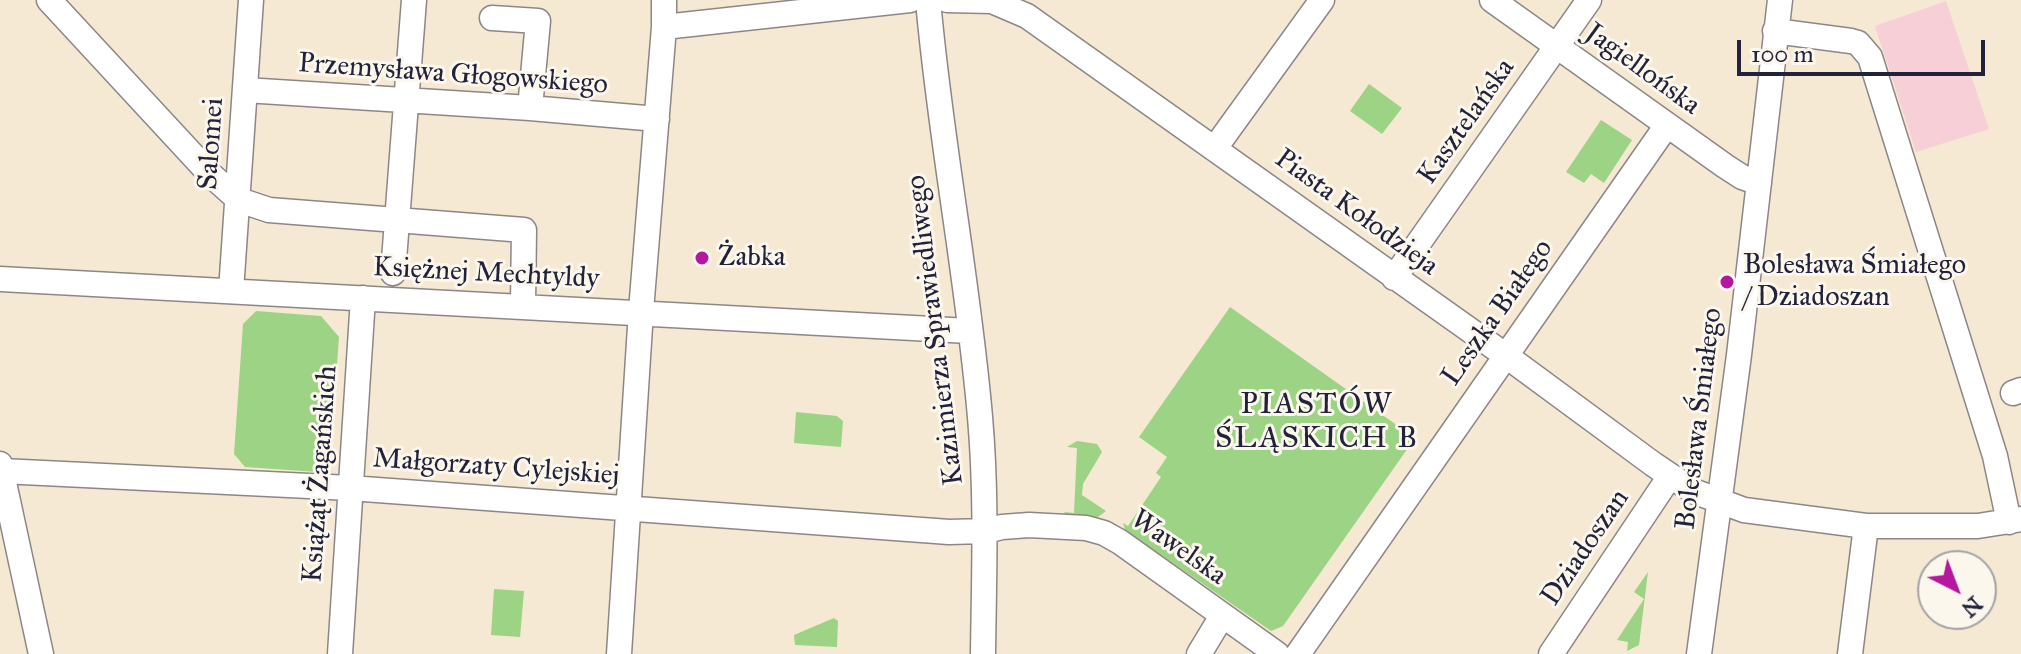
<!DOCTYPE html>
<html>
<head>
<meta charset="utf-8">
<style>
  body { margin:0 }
  #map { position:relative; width:2021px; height:654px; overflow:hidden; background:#f6e9d3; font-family:"IM FELL Great Primer",serif }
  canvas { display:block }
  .north { position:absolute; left:1917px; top:550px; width:80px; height:80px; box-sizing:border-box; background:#fbf7ec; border:2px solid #a4a2a5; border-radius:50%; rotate:138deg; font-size:22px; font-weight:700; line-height:32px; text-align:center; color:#22223b }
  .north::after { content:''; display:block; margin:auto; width:28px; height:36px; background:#b5179e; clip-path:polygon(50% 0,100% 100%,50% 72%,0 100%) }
  .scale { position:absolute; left:1737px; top:40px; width:248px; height:36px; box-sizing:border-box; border:4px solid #22223b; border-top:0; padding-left:10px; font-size:24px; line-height:28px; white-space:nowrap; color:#22223b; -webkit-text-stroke:6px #fbf7ec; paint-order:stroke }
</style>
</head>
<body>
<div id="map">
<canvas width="2021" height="654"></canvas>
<div class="north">N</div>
<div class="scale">100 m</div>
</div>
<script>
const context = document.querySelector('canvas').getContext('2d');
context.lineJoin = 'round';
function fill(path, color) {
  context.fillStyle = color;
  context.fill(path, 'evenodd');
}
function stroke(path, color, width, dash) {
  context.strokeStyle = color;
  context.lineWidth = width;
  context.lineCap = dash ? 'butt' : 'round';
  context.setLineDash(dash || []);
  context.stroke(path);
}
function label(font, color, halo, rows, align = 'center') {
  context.font = font + ' "IM FELL Great Primer",serif';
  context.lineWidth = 6;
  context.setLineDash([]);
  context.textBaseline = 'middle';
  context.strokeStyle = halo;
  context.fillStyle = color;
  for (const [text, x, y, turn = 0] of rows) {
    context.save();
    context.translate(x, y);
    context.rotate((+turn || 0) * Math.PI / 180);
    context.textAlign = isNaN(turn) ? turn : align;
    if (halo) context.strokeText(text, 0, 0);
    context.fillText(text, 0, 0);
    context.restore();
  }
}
const built = new Path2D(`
  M1946,1l43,128 -73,23 -41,-126z`);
const green = new Path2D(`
  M1369,84l33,24 -20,26 -32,-23z
  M1601,120l31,20 -28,43 -13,-9 -7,9 -18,-11z
  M1230,307l185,131 -132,188 -12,5 -146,-101 -2,-7 5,3 33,-49 -5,-4 11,-16 -28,-20z
  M256,311l65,5 18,21 -9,124 -12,11 -73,-5 -11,-13 9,-130z
  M796,412l41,4 6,5 -2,26 -47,-4z
  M1077,441l20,3 5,8 -19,32 -1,11 24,16 -13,10 -24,-3 -5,-6 10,1 3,-65 -10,-1z
  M1648,572l-9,73 -12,6 1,-9 -11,-2 27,-41 -10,-7z
  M494,589l30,2 -4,46 -29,-2z
  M834,618l4,3 -1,26 -42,-2 -1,-10z`);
const minor = new Path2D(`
  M49,0l162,175 28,25 30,10 255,20 -1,75
  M664,0v27l246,-27
  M928,0c12,139 40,277 52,417 7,79 4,157 3,237
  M947,0l45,1 35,15 478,339 148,109 40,27 51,19 122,16h112l43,-7
  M1492,0l233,166 17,11 17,6
  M492,18l46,3 -8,87
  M1775,31l76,10 7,2 12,14 125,399 14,66
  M245,90l285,18 127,11
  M1215,148l107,-148
  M393,273l21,-273
  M1394,278l195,-278
  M0,279l969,52
  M231,291l20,-291
  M2013,393l8,-3
  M0,464l41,190
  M2,471l348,17 599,44 37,-1 16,-4 27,-2 57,3 18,5 16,9 157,112
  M340,654l23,-356
  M619,654l22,-343 23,-284
  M1199,654l23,-38
  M1298,654l369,-529
  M1551,654l119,-178
  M1699,654l40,-299 41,-355
  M1850,654l16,-128`);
const markers = [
  [702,258,8,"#b5179e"],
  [1727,282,8,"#b5179e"]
];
const streetNames = [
  ["Jagiellońska",1642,70,36],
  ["Przemysława Głogowskiego",453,75,4],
  ["Kasztelańska",1467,122,-55],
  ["Salomei",212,144,-86],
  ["Piasta Kołodzieja",1356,213,36],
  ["Księżnej Mechtyldy",486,274,3],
  ["Leszka Białego",1498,313,-55],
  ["Kazimierza Sprawiedliwego",936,330,-97],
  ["Bolesława Śmiałego",1700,419,-83],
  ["Małgorzaty Cylejskiej",496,468,4],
  ["Książąt Żagańskich",321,474,-86],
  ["Wawelska",1178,548,35],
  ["Dziadoszan",1586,548,-56]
];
const poiNames = [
  ["Żabka",718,258],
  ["Bolesława Śmiałego",1743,266],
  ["/ Dziadoszan",1743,298]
];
const neighbourhoodNames = [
  ["PIASTÓW",1317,406],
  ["ŚLĄSKICH B",1317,440]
];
fill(built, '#f6cfd7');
fill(green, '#9cd385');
stroke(minor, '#8c8687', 27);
stroke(minor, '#fff', 24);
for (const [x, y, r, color] of markers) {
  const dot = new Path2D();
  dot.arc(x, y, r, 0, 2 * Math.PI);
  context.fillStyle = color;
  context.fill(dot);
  stroke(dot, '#fbf7ec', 3);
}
label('28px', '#22223b', '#fbf7ec', streetNames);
label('28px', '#22223b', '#fbf7ec', poiNames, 'left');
context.letterSpacing = '2px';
label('30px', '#22223b', '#fbf7ec', neighbourhoodNames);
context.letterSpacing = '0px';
</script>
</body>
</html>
